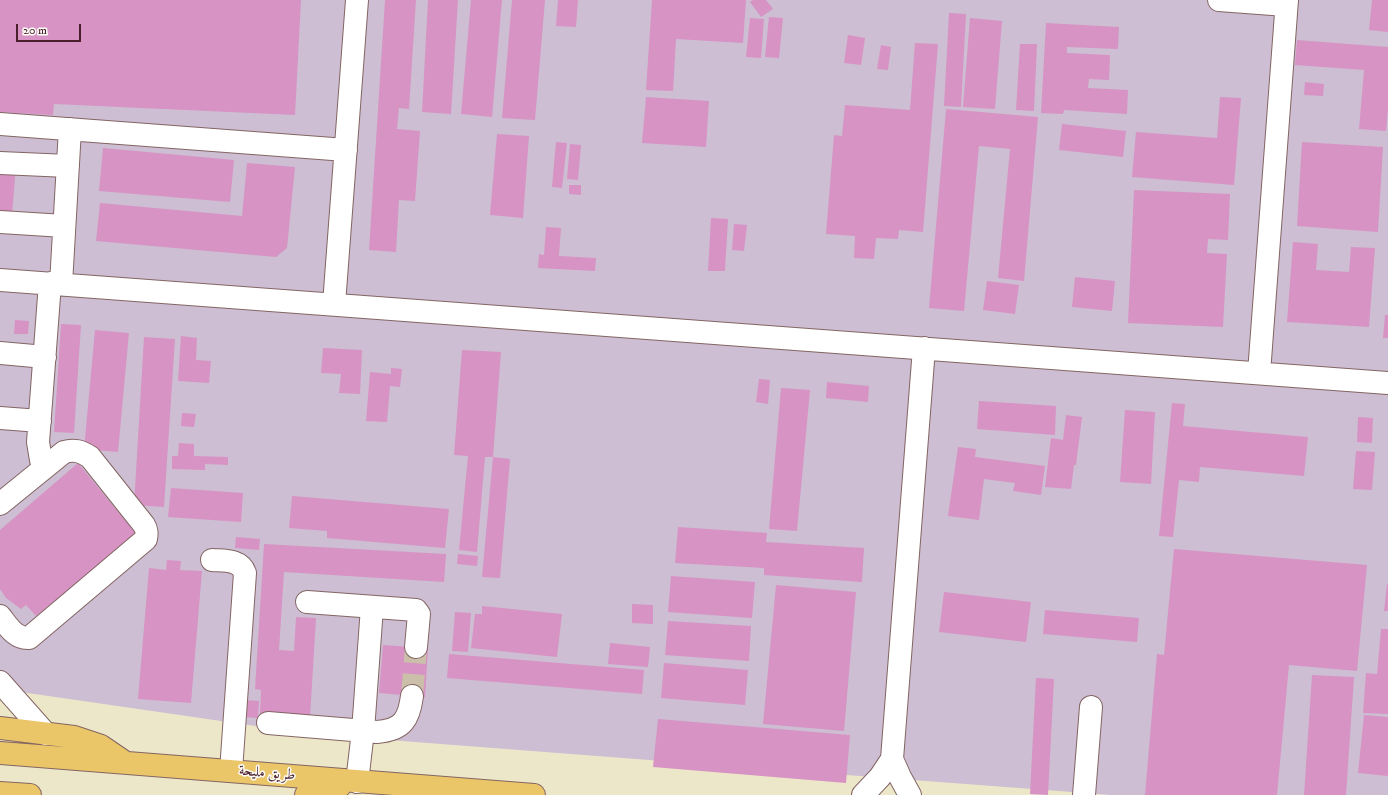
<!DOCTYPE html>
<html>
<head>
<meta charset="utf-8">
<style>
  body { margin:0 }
  #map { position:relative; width:1388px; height:795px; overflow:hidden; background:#ede7ca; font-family:"IM FELL DW Pica",serif }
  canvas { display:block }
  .scale { position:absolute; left:16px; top:24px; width:65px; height:18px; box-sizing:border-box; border:2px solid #4a1f2b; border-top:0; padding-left:5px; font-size:12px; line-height:14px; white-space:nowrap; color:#4a1f2b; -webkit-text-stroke:3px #fdfcf7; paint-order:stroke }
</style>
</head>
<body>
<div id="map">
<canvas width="1388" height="795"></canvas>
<div class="scale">20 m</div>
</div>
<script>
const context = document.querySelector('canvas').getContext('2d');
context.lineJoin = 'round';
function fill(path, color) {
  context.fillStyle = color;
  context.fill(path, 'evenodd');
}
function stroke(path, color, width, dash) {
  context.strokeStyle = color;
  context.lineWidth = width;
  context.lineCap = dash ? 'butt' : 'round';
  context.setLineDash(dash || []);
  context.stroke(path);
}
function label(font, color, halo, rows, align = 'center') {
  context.font = font + ' "IM FELL DW Pica",Amiri,serif';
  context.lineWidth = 3;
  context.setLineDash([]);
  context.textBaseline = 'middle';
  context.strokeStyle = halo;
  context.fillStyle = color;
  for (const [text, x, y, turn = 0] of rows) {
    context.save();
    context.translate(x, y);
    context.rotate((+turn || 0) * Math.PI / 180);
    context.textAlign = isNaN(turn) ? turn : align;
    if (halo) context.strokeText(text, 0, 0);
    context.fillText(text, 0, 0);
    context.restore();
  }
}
const industrial = new Path2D(`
  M0,0h1388v795h-277l-449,-34 -351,-27 -311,-45z`);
const building = new Path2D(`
  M0,0h301l-6,115 -241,-11 -1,11 -53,-3z
  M385,0h31l-7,109 -10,-1 -2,21 23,2 -5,70 -16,-1 -3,52 -27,-2z
  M428,0h30l-7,114 -29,-2z
  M471,0h31l-10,117 -31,-3z
  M512,0h33l-10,120 -33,-2z
  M558,0h20l-2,27 -20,-1z
  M652,0h94l-3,43 -67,-4 -3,52 -27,-1z
  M753,0h13l7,9 -12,8 -11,-15z
  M1372,0h16v32l-19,-2z
  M949,13l17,1 -5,93 -17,-1z
  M769,17l14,1 -4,40 -14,-1z
  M750,18l14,1 -3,39 -15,-1z
  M970,18l32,3 -7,88 -32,-2z
  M1046,23l73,4 -1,22 -51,-2v6l43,2 -1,25 -20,-1 -1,9 40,2 -1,24 -63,-4 -1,4 -22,-1z
  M848,35l17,3 -4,27 -17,-2z
  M1297,40l91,7v62l-2,22 -27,-2 5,-59 -69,-5z
  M915,43l23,1 -15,188 -24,-2 -1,9 -22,-1 -2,21 -20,-1 1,-22 -29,-2 8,-99 8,1 3,-31 65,5z
  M1020,44h17l-3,67 -18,-1z
  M881,45l10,2 -3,23 -11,-1z
  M1305,82l19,2 -1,12 -19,-1z
  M646,97l63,4 -3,46 -64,-4z
  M1220,97l21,1 -7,87 -102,-8 4,-45 81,6z
  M946,109l92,8 -14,164 -26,-3 12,-129 -31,-3 -15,165 -35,-3z
  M1062,124l64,7 -3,26 -64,-7z
  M497,134l32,2 -6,82 -33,-3z
  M556,142l11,1 -5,45 -10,-1z
  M1302,142l81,5 -5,85 -81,-6z
  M570,144l11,1 -3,35 -11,-1z
  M103,148l131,12 -4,42 -131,-11z
  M247,163l48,4 -8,81 -11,9 -180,-16 4,-38 142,13z
  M0,165h16l-4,51h-12z
  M569,185h12v10l-12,-1z
  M1134,190l96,4 -2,46 -20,-1 -1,14 20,1 -4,73 -95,-4z
  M711,218l17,1 -3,52h-17z
  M734,224l13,1 -3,26 -12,-1z
  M546,227l15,1 -2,28 37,2 -1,13 -57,-3 1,-14 5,1z
  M1293,242l25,2 -2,26 33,2 2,-25 24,1 -6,79 -82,-5z
  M1075,277l40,4 -3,30 -40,-4z
  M987,281l32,4 -4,29 -32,-4z
  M1385,315h3v23h-5z
  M15,320l14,1 -1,13h-14z
  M61,324l20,1 -7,108 -20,-1z
  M95,330l34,3 -11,119 -34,-3z
  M181,336l16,2 -1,22 15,1 -2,22 -31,-2z
  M144,337l31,2 -11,168 -30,-2z
  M323,348l39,2 -2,44 -21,-1 2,-19 -20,-1z
  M462,350l39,2 -8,105h-8l-8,95 -18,-2 9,-94 -14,-1z
  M391,368l11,1 -2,18 -10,-1 -3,36 -21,-1 4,-49 21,2z
  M759,379l11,1 -2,24 -12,-2z
  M827,382l42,4 -1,16 -42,-4z
  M781,388l29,2 -13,141 -28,-2z
  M979,401l77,5 -1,29 -78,-6z
  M1172,403l13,1 -2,22 125,11 -4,39 -104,-9 -1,15 -20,-2 -6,57 -14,-1z
  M1125,410l30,2 -4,72 -31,-2z
  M182,413l14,1 -2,13 -13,-1z
  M1066,415l16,2 -6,48h-2l-3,24 -26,-2 6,-49 12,2z
  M1358,417l15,1 -1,25 -15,-1z
  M179,443l15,1v12l34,1v8l-23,-1v6l-33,-1v-13h6z
  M958,447l18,2 -1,8 70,9 -4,29 -28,-4 2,-8 -31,-4 -5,41 -31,-4z
  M1356,451l19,1 -3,38 -19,-1z
  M493,457l17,2 -10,119 -18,-1z
  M78,463l59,72 -101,81 -10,-11 -5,4 -15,-11 -6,-9v-59z
  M171,488l72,5 -2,29 -73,-5z
  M292,496l157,13 -4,39 -118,-10v-7l-38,-3z
  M678,527l89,6 -1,9 98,6 -2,34 -98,-7v-7l-89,-5z
  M236,537l24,2 -1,11 -24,-2z
  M264,544l182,10 -2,28 -160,-10 -5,78 15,1 2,-34 20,1 -6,99 -50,-3 1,-24 -6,-1z
  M1174,549l193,16 -10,106 -68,-6 -12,130h-132l12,-141 7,1z
  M458,554l20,2 -1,10 -20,-2z
  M167,560l14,1 -1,9 22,1 -11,132 -53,-4 11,-131 17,2z
  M671,576l84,6 -3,36 -84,-6z
  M1387,584h1v27h-4z
  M776,585l80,7 -12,139 -81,-7z
  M944,592l87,10 -5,40 -87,-10z
  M632,604l21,1v19l-21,-1z
  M482,606l80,8 -5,43 -86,-9 4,-34h7z
  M1045,610l94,8 -2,24 -94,-8z
  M455,612l16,1 -3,39 -16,-1z
  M668,621l83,5 -2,35 -84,-6z
  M1381,629h7v85l-25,-1 3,-40 11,1z
  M610,643l40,4 -2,20 -40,-3z
  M383,645l45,3 -3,49 -46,-4z
  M449,654l195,16 -2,24 -195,-16z
  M664,663l84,7 -3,35 -84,-7z
  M1312,675l42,2 -8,118h-42z
  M1036,678l18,1 -6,116 -18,-1z
  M244,700l15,1 -1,17 -16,-1z
  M1364,715l24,2v59l-30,-3z
  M658,719l192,16 -4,48 -193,-16z`);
const minorTunnel = new Path2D(`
  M412,696l4,-49`);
const minor = new Path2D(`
  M1219,0l67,5
  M0,124l346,26
  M0,163l68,3
  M0,222l64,4
  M0,280l1388,103
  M61,284l9,-155
  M334,304l23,-304
  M0,353l45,4
  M1259,373l28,-373
  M0,418l40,3
  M44,467l-3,-7 -3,-18 12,-159
  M0,504l64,-52c10,-3 17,-1 26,5l54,68c3,5 3,8 2,14l-117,99c-14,1 -21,-12 -29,-22
  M212,560c12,1 28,-1 33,13l-14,198
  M307,602l109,8 3,4 -3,33
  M0,682l46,52
  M268,723l109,9c26,-2 32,-13 35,-36
  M357,782l6,-51 9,-124
  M863,795l17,-18 12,-18
  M910,795l-10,-18 -8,-18 32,-411
  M1084,795l7,-88`);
const major = new Path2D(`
  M0,728l74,9 27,9 22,15
  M0,753c178,13 356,29 534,42
  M0,793l30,2
  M306,795l34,-9`);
const streetNames = [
  ["طريق مليحة",267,774,5]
];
fill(industrial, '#cdbed3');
fill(building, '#d793c4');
stroke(minorTunnel, '#ccbfaa', 22, [22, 11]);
stroke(minor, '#836563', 24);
stroke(major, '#836563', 24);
stroke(minor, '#fff', 22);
stroke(major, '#ebc669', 22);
label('15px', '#4a1f2b', '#fdfcf7', streetNames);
</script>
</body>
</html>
